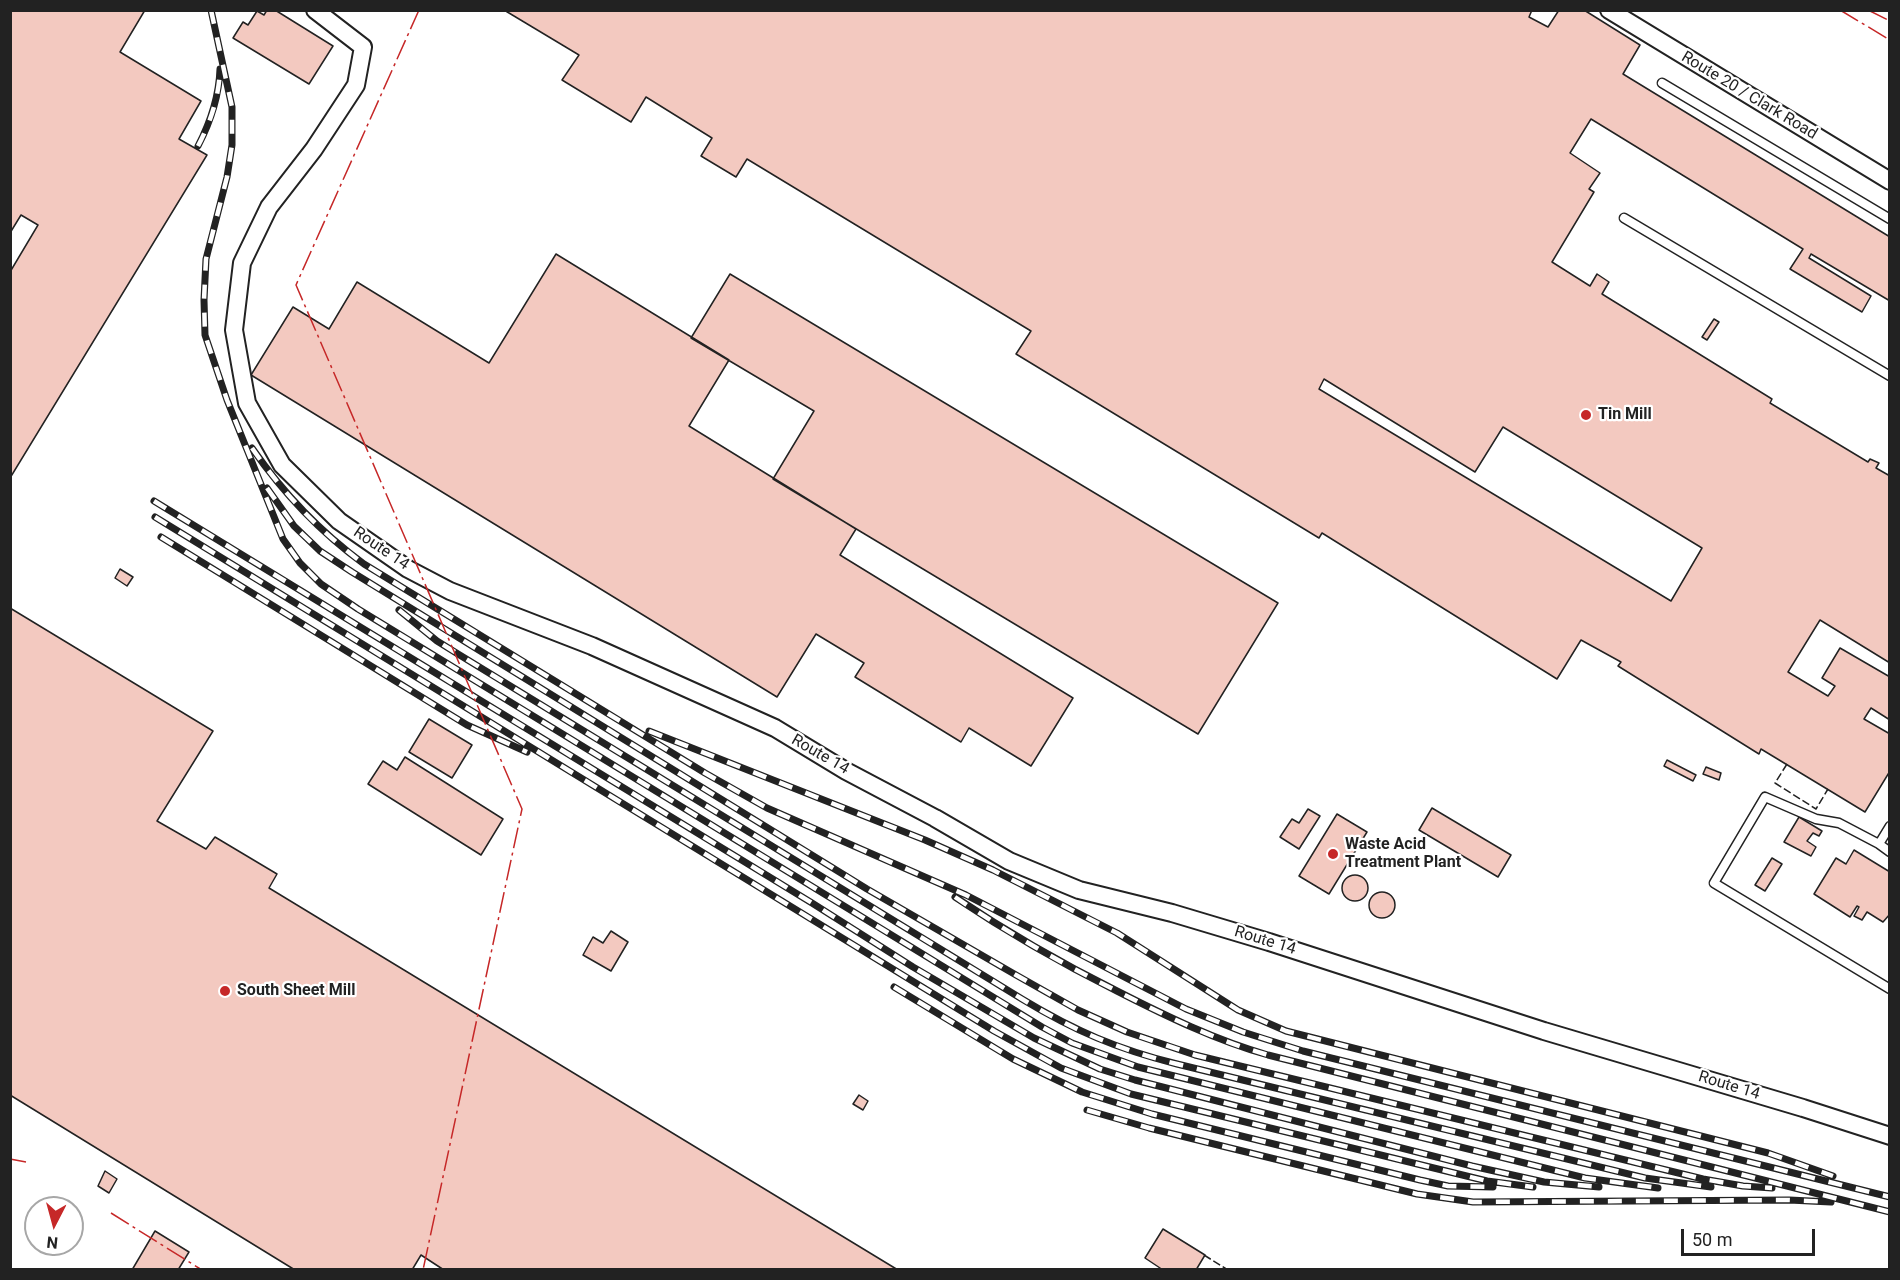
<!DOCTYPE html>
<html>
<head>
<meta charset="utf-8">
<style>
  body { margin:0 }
  #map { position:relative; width:1900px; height:1280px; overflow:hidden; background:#fff; font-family:Roboto,sans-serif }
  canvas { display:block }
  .frame { position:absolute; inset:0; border:12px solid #222; pointer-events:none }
  .north { position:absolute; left:24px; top:1196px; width:60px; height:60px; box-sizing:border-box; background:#fff; border:2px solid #a7a7a7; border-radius:50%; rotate:186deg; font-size:16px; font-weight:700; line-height:24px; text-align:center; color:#222 }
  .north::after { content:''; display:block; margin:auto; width:21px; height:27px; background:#c62828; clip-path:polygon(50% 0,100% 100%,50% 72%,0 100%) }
  .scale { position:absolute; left:1681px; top:1229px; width:134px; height:27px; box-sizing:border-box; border:3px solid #222; border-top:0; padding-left:8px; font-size:18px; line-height:21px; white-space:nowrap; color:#222; -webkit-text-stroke:4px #fff; paint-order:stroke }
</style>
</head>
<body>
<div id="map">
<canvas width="1900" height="1280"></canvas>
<div class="frame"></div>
<div class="north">N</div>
<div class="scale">50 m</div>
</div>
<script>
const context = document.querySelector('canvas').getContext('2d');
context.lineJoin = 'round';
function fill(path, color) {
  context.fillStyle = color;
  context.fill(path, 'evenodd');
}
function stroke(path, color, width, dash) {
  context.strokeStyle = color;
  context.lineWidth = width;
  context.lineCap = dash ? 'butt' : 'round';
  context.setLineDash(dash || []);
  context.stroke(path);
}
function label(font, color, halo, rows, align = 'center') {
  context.font = font + ' Roboto,sans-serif';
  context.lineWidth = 4.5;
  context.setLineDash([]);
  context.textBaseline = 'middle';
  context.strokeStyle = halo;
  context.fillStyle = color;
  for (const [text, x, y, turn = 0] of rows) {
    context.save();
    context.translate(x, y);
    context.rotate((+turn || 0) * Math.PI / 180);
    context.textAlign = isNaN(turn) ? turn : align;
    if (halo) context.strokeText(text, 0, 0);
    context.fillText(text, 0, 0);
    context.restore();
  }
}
const building = new Path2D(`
  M10,10h135l-25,42 81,49 -22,38 28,16 -197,323v-206l28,-47 -17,-10 -11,18z
  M267,10h8l58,36 -24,38 -76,-46 10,-16 5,3 9,-14 7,4z
  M504,10h1028l-3,7 19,10 11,-17h25l56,35 -17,29 267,163v64l-79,-47 -2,4 62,38 -9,16 -72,-43 13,-20 -212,-130 -21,34 30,20 -11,16 5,3 -42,70 38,24 7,-12 12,8 -7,12 170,105 -2,4 98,59 2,-3 9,4 -3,5 14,8v187l-70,-43 -32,52 40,24 7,-10 -13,-8 18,-30 50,29v43l-19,-12 -7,11 26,15v37l-25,41 -104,-63 -2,5 -141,-88 3,-4 -40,-22 -24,39 -235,-146 -3,5 -303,-184 15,-23 -284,-172 -11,18 -35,-21 11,-18 -66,-41 -15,25 -69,-42 17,-25zM1324,379l151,93 28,-45 199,121 -31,53 -352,-212z
  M556,254l173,106 -40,66 167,103 -16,26 233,143 -42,68 -62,-38 -8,14 -106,-65 9,-14 -48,-29 -39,63 -526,-322 42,-68 36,22 28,-47 132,81z
  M730,274l548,329 -80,131 -425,-255 41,-68 -123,-73z
  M1714,319l5,3 -12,18 -5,-3z
  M120,569l13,8 -6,9 -12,-8z
  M10,608l203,123 -56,90 49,28 9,-12 62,37 -8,14 629,382h-454l-23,-15 -9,15h-117l-285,-175z
  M429,719l43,26 -20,33 -43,-26z
  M405,757l98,62 -22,36 -113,-71 15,-23 14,9z
  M1667,760l29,15 -3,6 -29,-15z
  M1706,767l15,6 -2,7 -16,-6z
  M1432,808l79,47 -13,22 -79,-47z
  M1308,809l12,7 -21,33 -19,-12 12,-18 7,4z
  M1337,814l30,18 -38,62 -30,-18z
  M1799,817l23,14 -3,5 -6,-3 -6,8 9,6 -5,9 -27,-14z
  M1854,850l36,22v42l-7,8 -16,-10 -5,8 -8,-4 5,-9 -2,-1 -7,11 -36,-23 22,-36 10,6z
  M1772,858l10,6 -17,27 -10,-6z
  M1342 888a13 13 0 1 1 26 0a13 13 0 1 1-26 0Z
  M1369 905a13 13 0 1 1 26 0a13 13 0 1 1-26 0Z
  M611,931l17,11 -17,29 -28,-16 10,-18 10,6z
  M859,1095l9,6 -5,9 -10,-6z
  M105,1171l12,8 -8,14 -11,-7z
  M1163,1229l42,26 -9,15h-33l-18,-12z
  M155,1231l34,21 -11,18h-46z`);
const service = new Path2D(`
  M1662,83l228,136
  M1624,218l266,158
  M1890,826l-11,18 -40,-21 -23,-4 -51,-22 -51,86 176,106
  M1879,844l11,8`);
const minor = new Path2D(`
  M315,10l48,37 -7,38 -42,64 -45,58 -27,56 -8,67 13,73 35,62 57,56 69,48 42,22 142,55 183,82 71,43 89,47 74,43 70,29 93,23 97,29 275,89 259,77 87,28
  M1609,10l281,171`);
const rail = new Path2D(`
  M211,10l21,97v38l-5,32 -21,82 -2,41 1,35 22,65 56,139 17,24 21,21 37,25 684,418 30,16 66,24 447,111 73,10
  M198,146c13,-25 21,-49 22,-77
  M252,448c31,45 67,83 112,116l341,209 62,35 199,87 220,114 57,23 60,19 587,146
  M267,488l27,38 26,25 32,21 515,317 149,86 62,35 49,22 68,23 508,124 40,7 29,2
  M154,501l658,402 101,64 121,71 66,31 35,11 337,86 72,16 55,5
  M155,517l839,514 67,37 70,26 356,87 46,6
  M161,537l306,188 60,27
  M399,610l38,31 21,13 564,345c53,32 95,50 155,65l468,114 66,9
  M649,731l276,109 68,30 124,63 121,77 48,21 482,122 65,23
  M955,897c52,35 106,66 162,94 49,25 98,49 151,64l622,157
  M894,987l119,72 69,33 70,22 268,66 28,6 45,1
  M1087,1110l62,18 268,66 56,8 316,-2 42,2`);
const fence = new Path2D(`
  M1787,764l-12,19 41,26 12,-20
  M1204,1255l24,15`);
const power = new Path2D(`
  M419,10l-123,275 226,524 -99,461
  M1840,10l50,30
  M1868,10l22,11
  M10,1159l16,3
  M111,1213l91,57`);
const markers = [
  [1586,415,6,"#c62828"],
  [1333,854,6,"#c62828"],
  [225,991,6,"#c62828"]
];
const streetNames = [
  ["Route 20 / Clark Road",1749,96,31],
  ["Route 14",381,549,34],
  ["Route 14",820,755,30],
  ["Route 14",1265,941,17],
  ["Route 14",1729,1086,17]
];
const poiNames = [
  ["Tin Mill",1598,415],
  ["Waste Acid",1345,845],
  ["Treatment Plant",1345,863],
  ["South Sheet Mill",237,991]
];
fill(building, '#f3c9c0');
stroke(building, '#222', 1.5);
stroke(service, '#222', 11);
stroke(minor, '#222', 20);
stroke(service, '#fff', 8);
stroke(minor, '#fff', 16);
stroke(rail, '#222', 7);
stroke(rail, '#fff', 4.5, [14]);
stroke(fence, '#222', 1.5, [8, 3]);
stroke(power, '#c62828', 1.5, [21, 4.5, 3, 4.5]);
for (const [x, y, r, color] of markers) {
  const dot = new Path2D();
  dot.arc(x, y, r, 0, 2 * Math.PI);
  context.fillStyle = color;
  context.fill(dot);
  stroke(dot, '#fff', 2);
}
label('16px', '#222', '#fff', streetNames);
label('bold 16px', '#222', '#fff', poiNames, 'left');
</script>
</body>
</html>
